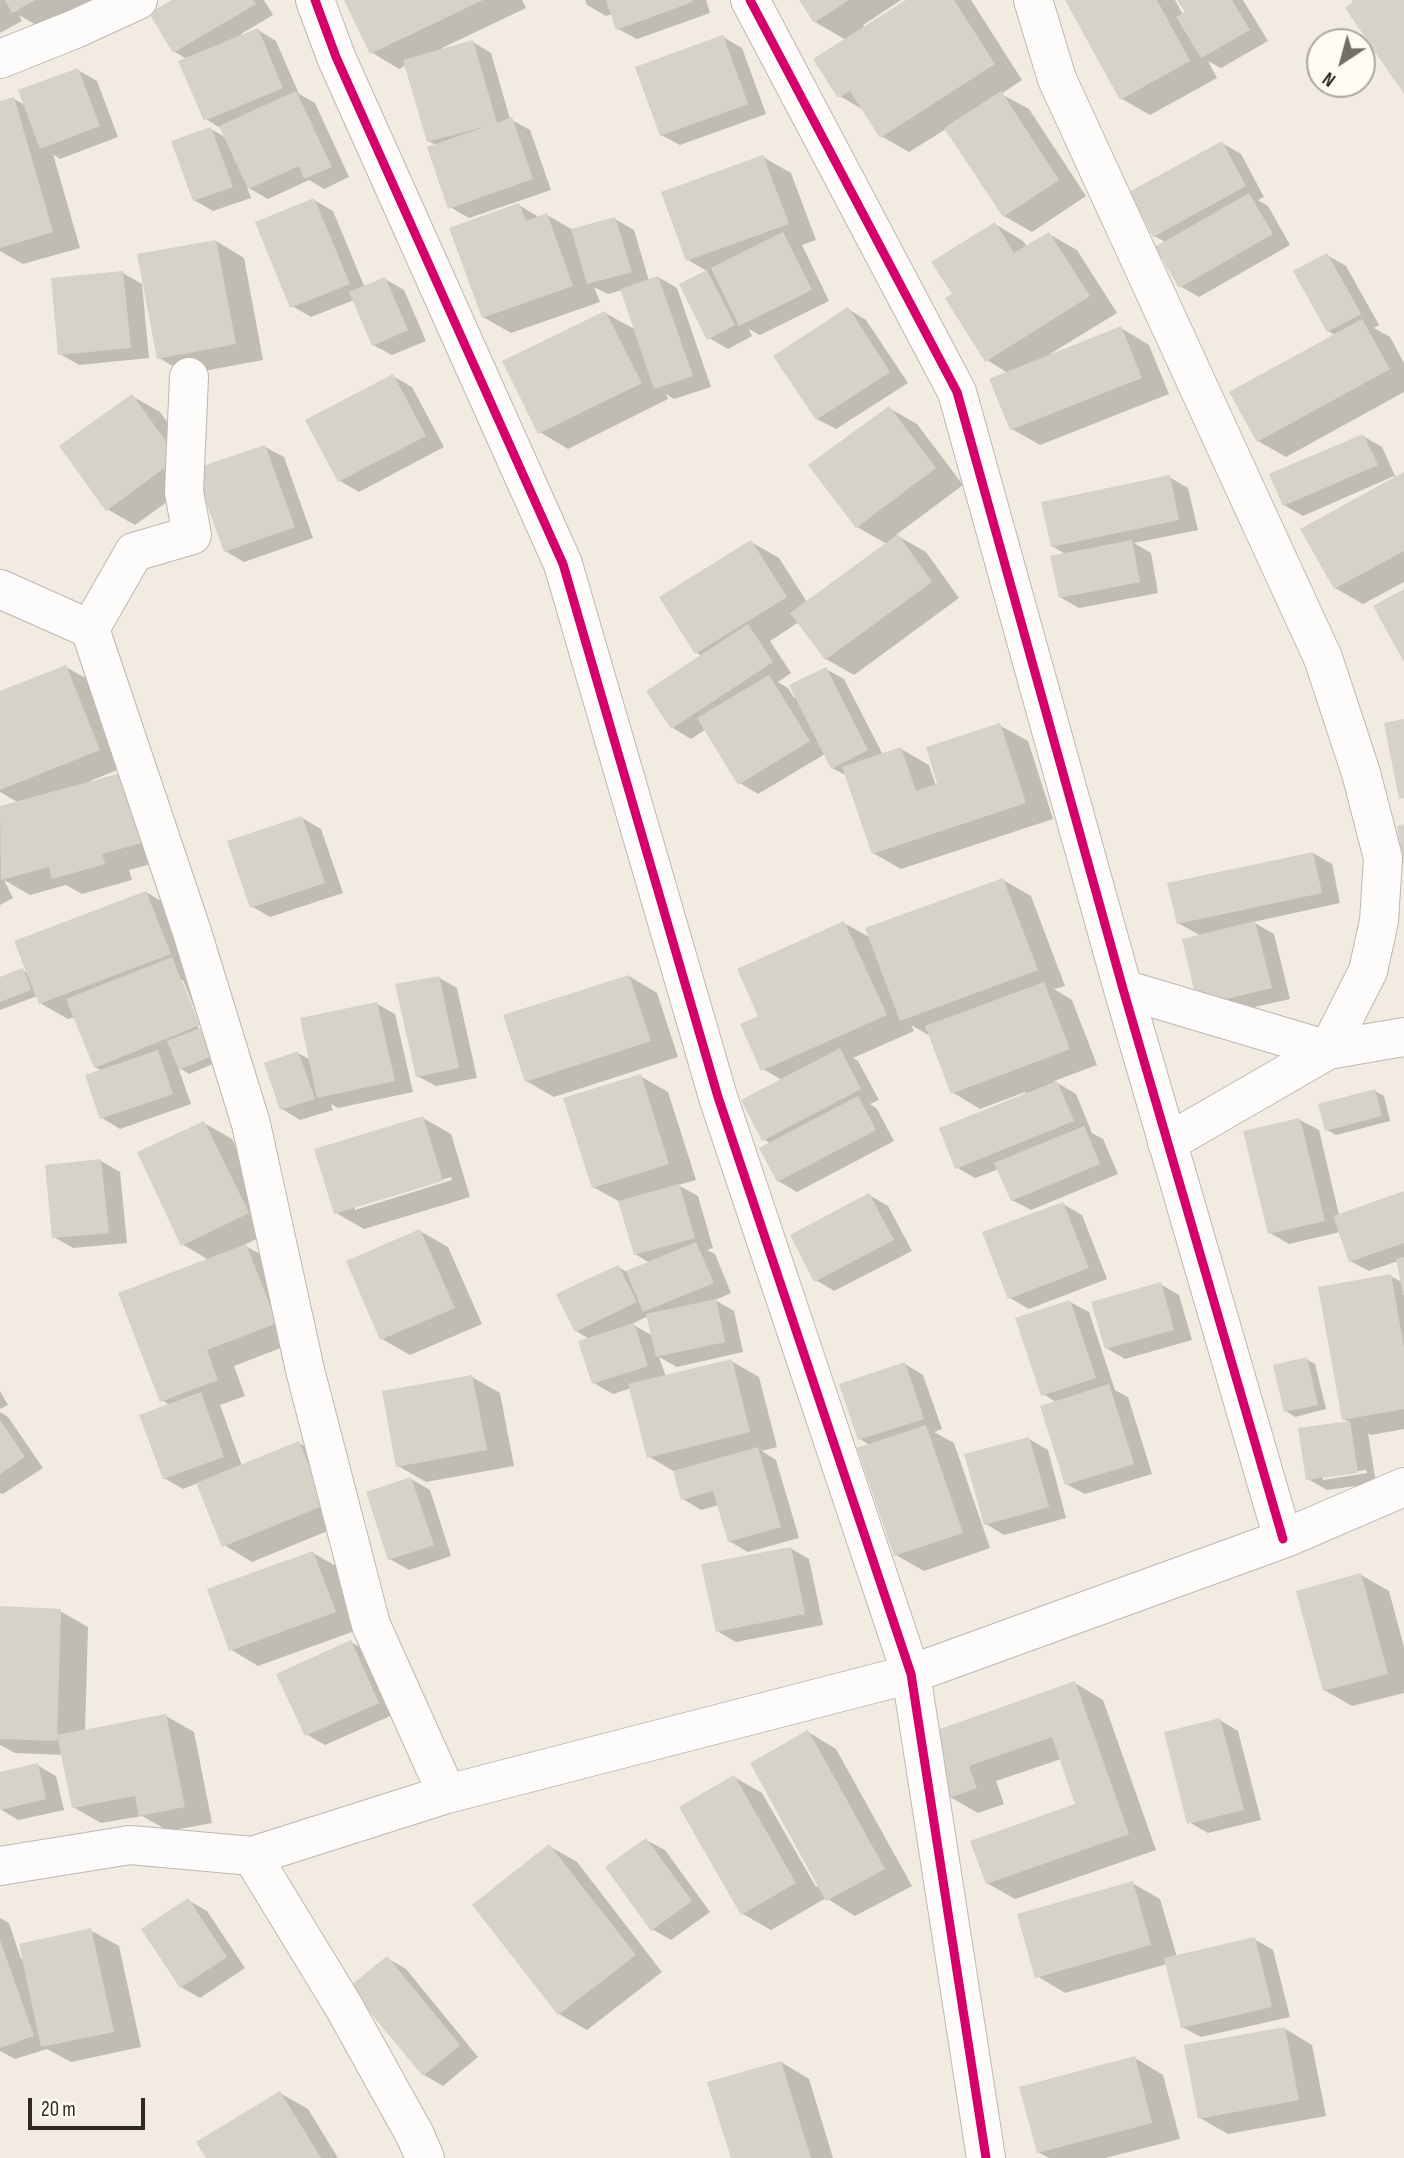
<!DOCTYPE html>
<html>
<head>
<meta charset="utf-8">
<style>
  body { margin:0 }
  #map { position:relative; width:1404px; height:2158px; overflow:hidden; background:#f1ebe1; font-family:"Sofia Sans Condensed",sans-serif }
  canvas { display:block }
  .north { position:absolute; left:1306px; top:28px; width:70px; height:70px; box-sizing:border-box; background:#fffaf3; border:2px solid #aba7a0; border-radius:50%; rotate:216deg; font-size:19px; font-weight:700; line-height:28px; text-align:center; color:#2e2a23 }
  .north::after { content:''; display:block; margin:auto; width:24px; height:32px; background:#726e66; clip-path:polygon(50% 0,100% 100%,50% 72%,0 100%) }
  .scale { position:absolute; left:28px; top:2098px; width:117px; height:32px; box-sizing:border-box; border:4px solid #2e2a23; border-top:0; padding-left:9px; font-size:21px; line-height:24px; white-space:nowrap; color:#2e2a23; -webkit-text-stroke:5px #fffaf3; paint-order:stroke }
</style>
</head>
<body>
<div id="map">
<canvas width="1404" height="2158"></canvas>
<div class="north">N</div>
<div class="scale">20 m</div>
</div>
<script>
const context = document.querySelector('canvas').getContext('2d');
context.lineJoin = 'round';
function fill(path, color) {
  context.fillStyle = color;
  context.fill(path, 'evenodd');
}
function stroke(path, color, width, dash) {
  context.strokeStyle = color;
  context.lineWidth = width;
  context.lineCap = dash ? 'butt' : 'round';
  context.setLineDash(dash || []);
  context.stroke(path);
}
const shadow = new Path2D(`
  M0,0h94l-53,28 -22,-13 3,6 -22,12z
  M175,0h89l9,15 -32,19 1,2 16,-6 18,11 23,53 16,9 34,74 -25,12 -15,-9 -41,19 -21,-12 4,11 -38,13 -19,-11 17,-71 15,9 -4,-9 -16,-10 -19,-60 -12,-7z
  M346,0h176l4,8 -84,40v2l31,-8 18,11 19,66 20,11 21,60 -82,28 -19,-11 -14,-62 -8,-4 -22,-76 -7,4 -28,-17z
  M585,0h121l4,13 -73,26 -19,-10 -6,-15 -6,2 -19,-11z
  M801,0h100l-38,25 2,3 44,-28h62l51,80 -21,14 28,15 57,87 -54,36 -28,-16 -58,-87 -37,23 -28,-16 -16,-25 -25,-15 6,-56 -31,-18z
  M1067,0h108l8,15 4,-2 -8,-13h64l25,41 -47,27 -13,-7 9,17 -67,37 -28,-16z
  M723,37l19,11 24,66 -86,31 -19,-10z
  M78,70l19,11 21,56 -58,22 -7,-5 27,94 -57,16 -23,-13v-148l14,-4 12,7z
  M1222,143l19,11 23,43 -6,3 10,6 22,39 -91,52 -19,-11 -13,-43 -13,-7z
  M763,157l28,16 25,67 -14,5 27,56 -69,34 -11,-6 3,7 -24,13 -19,-11 -2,-67 -19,-11z
  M314,200l19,11 32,77 20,-9 19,11 22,51 -34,14 -19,-10 -19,-45 -43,17 -19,-11z
  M519,205l21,13 7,-3 26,15 42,-11 19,11 15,51 9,-4 19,11 34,99 -37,12 -8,-5 2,5 -100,50 -28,-17 65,-119 31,17 -14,-40 -14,4 -14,-7 6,15 -89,31 -28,-16z
  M995,224l28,17 4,6 22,-13 28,16 40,63 -67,41 1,2 70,-28 28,17 20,49 -129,51 -28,-16 -4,-56 -21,-13 -33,-66z
  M216,241l28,17 19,102 -76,14 -28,-16z
  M1327,255l19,11 33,59 -5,3 16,9 14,26v29l-118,65 -28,-16 77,-106 -7,-4z
  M123,273l19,11 7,74 -70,7 -19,-11z
  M848,309l18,11 42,63 -72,46 -19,-10z
  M393,376l19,11 32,60 -85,45 -19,-11z
  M132,396l28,16 41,57 64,-22 19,10 29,81 -69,24 -19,-11 -26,-72 -64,46 -28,-16z
  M889,408l28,16 46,61 -67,50 30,17 33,46 -105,77 -28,-16 -27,-37 -29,19 21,32 -13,9 10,6 6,10 32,-29 18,10 39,76 18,-6 28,16 7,21 63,-61 29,16 25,78 -152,50 -28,-16 -26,-77 -15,-8 -7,-14 -67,40 -18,-11 -34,-54 -15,10 -18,-11 -25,-37 54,-35 -5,-3 54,-111 28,16 28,44 80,-58 -30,-17z
  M1363,436l19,11 14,31 8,-4v108l-41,22 -28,-16 61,-109 -2,-3 -91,40 -19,-11z
  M1169,477l19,11 10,42 -64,13 17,10 7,40 -79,15 -19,-11 7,-42 -15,-9z
  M66,667l28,16 33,83 -37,15 1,2 88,73 -50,14 3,10 -50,14 -16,-9 -36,10 -26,-15 9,18 -13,7v-97l19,-5 -19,-11v-99z
  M302,818l19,11 22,64 -73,24 -19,-11z
  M1313,853l19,11 8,39 -87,19 21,12 16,65 -71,16 -18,-79 -23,-13z
  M1003,880l28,16 34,90 -11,3 18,11 25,65 -43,16 22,13 16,39 11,6 15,35 -87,36 -19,-10 -13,-31 -24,9 -19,-11 70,-72 -1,-3 -45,17 -28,-17 -22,-56 -19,-11 3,6 -61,27 5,3 21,39 -9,4 7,5 17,32 -97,51 -19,-11 -7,-37 -7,-5 18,-59 -19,-11 -3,-52 84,-94 27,15z
  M146,892l28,17 46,152 -31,13 -11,-7 13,37 -71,25 -18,-11v-47l-7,-4 -20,-50 -7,2 -28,-16 -3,-7 -37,14v-31l22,-9 6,3zM179,980h4l21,53 -3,1z
  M629,976l28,17 21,64 -124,40 -28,-16z
  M438,977l19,11 20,90 -41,8 -19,-10z
  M377,1004l18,10 18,78 -75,16 -7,-4 2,6 -33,10 -18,-11 16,-56 13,7z
  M640,1076l28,16 28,88 -18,5 20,11 15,52 -6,2 8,4 16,39 -16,7 19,11 9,41 -66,15 -18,-10 7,20 65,-16 28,16 18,70 -15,4 14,9 23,78 -51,14 -19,-11 -10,-36 -18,5 -18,-11 -8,-27 -27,-16 -17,-68 -18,6 -19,-11 -5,-44 -13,-8 42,-64 9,5 23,-9 -15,-9 -15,-52 -27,-15zM648,1316l5,20 -21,-12z
  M1375,1091l9,5 6,25 -54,14 -9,-5z
  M423,1118l28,16 19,63 -106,32 -28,-16zM451,1177l1,3 -97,30v-4z
  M1300,1120l19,10 20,85 65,-22v236l-33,6 -3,-2 8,50 -49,7 -19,-11 42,-57 -7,-3 47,-143 12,6 -4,-21 -29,10 -19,-10 -10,-29 -51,12 -19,-11zM1366,1470l1,3 -44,7v-4z
  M204,1123l28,16 44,91 -32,15 30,17 30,77 -70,27 11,30 -25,9 22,61 57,-23 28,16 25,62 -100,41 -28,-17 -26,-62 -15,6 -19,-11 6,-73 -8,-5 47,-140 -27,-16z
  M101,1161l19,11 7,71 -54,5 -19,-11z
  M869,1195l19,11 24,45 -78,40 -18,-11z
  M1063,1204l19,11 25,64 -78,30 -19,-11z
  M420,1231l28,16 34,77 -72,31 -28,-16z
  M1160,1284l19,11 13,45 -67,19 -19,-11z
  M1070,1302l19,10 26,78 13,7 24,77 -67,20 -19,-10 -10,-82 -13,-8z
  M1306,1359l9,5 11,45 -31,8 -9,-6z
  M905,1364l18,11 19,54 -8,3 20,11 36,105 -66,23 -28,-16 -25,-109 -11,-7z
  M472,1377l28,16 14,73 -88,16 -28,-16z
  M0,1391l8,14 -8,4z
  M0,1412l8,5 35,51 -40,26 -3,-1z
  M1029,1439l19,11 18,68 -62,17 -18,-11z
  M411,1479l19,11 21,66 -42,14 -19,-11z
  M790,1548l19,11 14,66 -87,17 -19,-11z
  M313,1553l28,16 22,59 -105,38 -28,-17z
  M1361,1575l28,16 15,56v46l-52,13 -28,-16z
  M0,1608l60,3 28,16 -3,104 81,-15 28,16 18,91 -43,8 -27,-15 -41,7 -28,-16 -10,-52 -48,-2 -15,-8z
  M351,1642l19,11 27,60 -72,32 -19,-11z
  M1075,1683l28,17 53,150 -141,49 -28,-16 90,-78 -16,-46 -65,22 8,23 -26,9 -28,-16 -22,-62z
  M1220,1720l18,11 23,89 -53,13 -19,-11z
  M808,1732l28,17 76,137 -57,30 -29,-18 -55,32 -28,-16 -9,-137 28,16 54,94 3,-2z
  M37,1765l19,11 8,34 -46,10 -18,-11v-35z
  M646,1840l19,10 45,62 -39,28 -19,-11z
  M549,1846l28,16 85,110 -75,58 -28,-16z
  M1132,1883l28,16 17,58 77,-18 19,11 17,67 -89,20 -19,-10 -15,-63 -102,29 -28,-17z
  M188,1900l19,11 38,57 -45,30 -19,-11z
  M0,1918l9,5 12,36 69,-29 29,16 22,101 -70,15 -24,-13 -32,10 -15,-8z
  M387,1958l19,11 72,88 -35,29 -19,-11z
  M1284,2028l28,17 14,71 -98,18 -28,-16z
  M1135,2058l28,17 17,64 -75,19h-56l-11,-6z
  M781,2062l28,17 24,79h-100z
  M280,2093l28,16 30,49h-130z`);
const building = new Path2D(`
  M5,0h31l-24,13z
  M172,0h81l3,4 -83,49 -24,-40z
  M344,0h139l-113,54z
  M606,0h86l1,2 -77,28z
  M799,0h50l-35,23z
  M906,0h48l41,64 -115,74 -30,-47 -12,7 -25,-39z
  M1065,0h92l33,61 -70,39z
  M1177,0h55l18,30 -49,28 -25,-41 9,-5z
  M1352,0h52v94l-59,-86 8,-6z
  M258,28l25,60 -79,33 -26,-60z
  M723,35l25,69 -88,32 -25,-69z
  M473,40l24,83 15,-6 21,62 -85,30 -21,-62 60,-21 -60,16 -24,-82z
  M78,68l22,58 -60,23 -22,-59z
  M296,91l36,76 -28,12 -5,-13 -51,23 -29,-63z
  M1001,91l58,89 -56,37 -59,-89z
  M14,97l39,135 -53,16v-147z
  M211,127l22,60 -40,14 -22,-60z
  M1222,141l24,45 -93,51 -24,-45z
  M763,155l26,69 -103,37 -25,-69z
  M1249,193l24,41 -94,54 -24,-41z
  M314,198l36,86 -60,24 -35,-86z
  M519,203l7,18 21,-8 26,73 -91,32 -33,-90z
  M615,217l17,55 -45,12 -16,-55z
  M995,222l19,31 35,-21 41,64 -105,66 -40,-64 7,-4 -21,-32z
  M783,232l29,58 -73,36 -28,-58z
  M216,240l20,104 -79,15 -20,-105z
  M1327,253l34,61 -34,18 -34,-61z
  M707,270l28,55 -28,15 -28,-56z
  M123,271l8,77 -73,7 -7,-77z
  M658,276l35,100 -39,13 -34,-100z
  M385,277l23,53 -36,16 -23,-54z
  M848,307l42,65 -74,48 -43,-64z
  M605,311l37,72 -104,51 -36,-73z
  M1362,319l28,50 -133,73 -28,-50z
  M1121,326l21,52 -132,52 -21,-51z
  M393,374l33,62 -88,46 -33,-62z
  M132,394l46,64 -72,53 -47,-65z
  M889,406l47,62 -80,60 -48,-63z
  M1363,434l15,31 -95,41 -14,-32z
  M265,445l30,82 -71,25 -30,-83z
  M1404,472v79l-70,38 -34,-60z
  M1170,475l9,45 -128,27 -10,-45z
  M898,534l34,48 -107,78 -35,-47z
  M751,540l36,57 -92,57 -36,-57z
  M1132,540l8,42 -81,16 -9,-42z
  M1404,589v73l-31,-56z
  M748,624l25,38 -102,67 -25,-38z
  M66,665l34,85 -100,40v-99z
  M826,667l42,83 -37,19 -42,-84z
  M769,675l41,66 -72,44 -41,-67z
  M1404,719v79l-5,1 -15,-76z
  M1000,723l26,80 -154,51 -30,-87 59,-20 15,44 21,-7 -11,-37z
  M132,770l20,70 -50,14 3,10 -53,15 -3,-12 -48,13 -1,-74z
  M302,816l23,67 -75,25 -23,-67z
  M1404,824v39h-1l-6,-37z
  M1313,852l9,41 -145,31 -10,-41z
  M1003,878l35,92 -138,51 -35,-93z
  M146,891l25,63 -132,50 -25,-63z
  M844,921l43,94 -126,56 -21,-47 18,-8 -21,-47z
  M1255,921l17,67 -74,18 -16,-67z
  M172,957l28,68 -106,43 -28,-69z
  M23,968l8,22 -31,12v-25z
  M629,975l22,66 -126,41 -22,-67z
  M439,976l20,92 -43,9 -21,-93z
  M1044,982l26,67 -119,45 -26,-68z
  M377,1002l18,79 -78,17 -17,-80z
  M200,1028l12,28 -33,14 -12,-29z
  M840,1048l21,41 -99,52 -21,-41z
  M158,1050l15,44 -73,25 -15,-44z
  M298,1051l17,48 -35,11 -16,-47z
  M641,1074l28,90 -77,24 -29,-90z
  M1057,1081l17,40 -119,48 -16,-41z
  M1375,1089l7,27 -57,15 -7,-27z
  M858,1096l18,34 -99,52 -18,-34z
  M423,1116l20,65 -109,33 -20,-65z
  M1300,1118l25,103 -57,13 -25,-103z
  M204,1121l45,92 -68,33 -44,-94z
  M1084,1126l16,38 -89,37 -17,-38z
  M101,1159l8,74 -57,5 -7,-73z
  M679,1184l16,54 -61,17 -16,-54z
  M1404,1191v52l-55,19 -16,-46z
  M869,1193l25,47 -80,42 -24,-47z
  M1063,1202l26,66 -81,31 -26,-67z
  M420,1229l35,79 -75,32 -34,-79z
  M696,1242l18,41 -71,29 -17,-41z
  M246,1244l31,79 -70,27 11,30 -58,22 -42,-109z
  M1404,1257v38h-1l-7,-36z
  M618,1265l19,37 -62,30 -19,-38z
  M1391,1274l13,74v61l-62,11 -24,-133z
  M1161,1282l13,48 -69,19 -14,-47z
  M716,1299l9,43 -69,15 -10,-43z
  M1070,1300l26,78 -55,18 -26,-78z
  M634,1323l14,43 -56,18 -14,-43z
  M1307,1357l11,48 -34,7 -11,-47z
  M732,1359l18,73 -103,26 -19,-74z
  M905,1362l19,57 -66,21 -19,-56z
  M472,1375l15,75 -91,17 -14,-76z
  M1109,1384l25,80 -69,21 -25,-79z
  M201,1392l23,65 -61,22 -24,-64z
  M0,1420l25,37 -25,17z
  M1350,1421l8,52 -52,7 -8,-52z
  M926,1425l37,108 -69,23 -37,-108z
  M1029,1437l20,70 -65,18 -20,-71z
  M299,1441l26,64 -103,42 -26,-64z
  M758,1447l23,80 -53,15 -15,-51 -32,9 -8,-29z
  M411,1477l23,68 -46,15 -22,-68z
  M791,1547l14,67 -89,18 -15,-68z
  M313,1551l23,61 -107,39 -22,-62z
  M1361,1573l27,101 -65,17 -27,-100z
  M0,1606l61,3 -4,132 -57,-2z
  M351,1640l28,63 -74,33 -29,-62z
  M1075,1681l54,153 -143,50 -16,-43 105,-37 -23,-67 -83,29 8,22 -28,10 -23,-64z
  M166,1714l19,93 -46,9 -4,-20 -63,12 -15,-73z
  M1220,1718l24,92 -57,14 -23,-92z
  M808,1730l77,139 -59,32 -76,-138z
  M38,1763l8,36 -46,11v-38z
  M734,1775l62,108 -55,32 -62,-108z
  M646,1838l46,63 -41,30 -46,-64z
  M549,1844l87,111 -78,60 -86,-110z
  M1133,1881l18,64 -116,33 -18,-64z
  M188,1898l39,59 -47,31 -39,-59z
  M91,1928l23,104 -73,15 -22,-103z
  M1255,1937l17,70 -91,21 -17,-70z
  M0,1940l34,96 -34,12z
  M387,1956l73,89 -37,31 -74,-89z
  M1285,2027l14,73 -101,19 -14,-74z
  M1135,2056l17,67 -115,30 -18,-66z
  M781,2061l30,97h-80l-24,-76z
  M280,2091l41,67h-115l-10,-16z`);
const street = new Path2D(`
  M315,0l21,57 227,507 155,533 193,577 75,484
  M750,0l207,392 166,597 160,550
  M1033,0l24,79 266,579 38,115 22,85 -4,63 -11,50 -40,79 -205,-61
  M0,59l75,-30 63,-29
  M189,377l-5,115 8,43 -58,17 -44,77 101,300 60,195 54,246 66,255 76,169
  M0,589l90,40
  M1167,1143l161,-93 76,-13
  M252,1856l92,151 71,128 10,23
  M0,1866l130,-21 122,11 195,-62 464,-120 372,-135 121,-52`);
const cycleway = new Path2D(`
  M315,0l21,57 227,507 155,533 193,577 75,484
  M750,0l207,392 166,597 160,550`);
fill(shadow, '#0003');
fill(building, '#d6d1c9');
stroke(street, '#bdb8b1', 40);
stroke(street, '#fdfcfa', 38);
stroke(cycleway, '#d6006c', 9);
</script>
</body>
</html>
